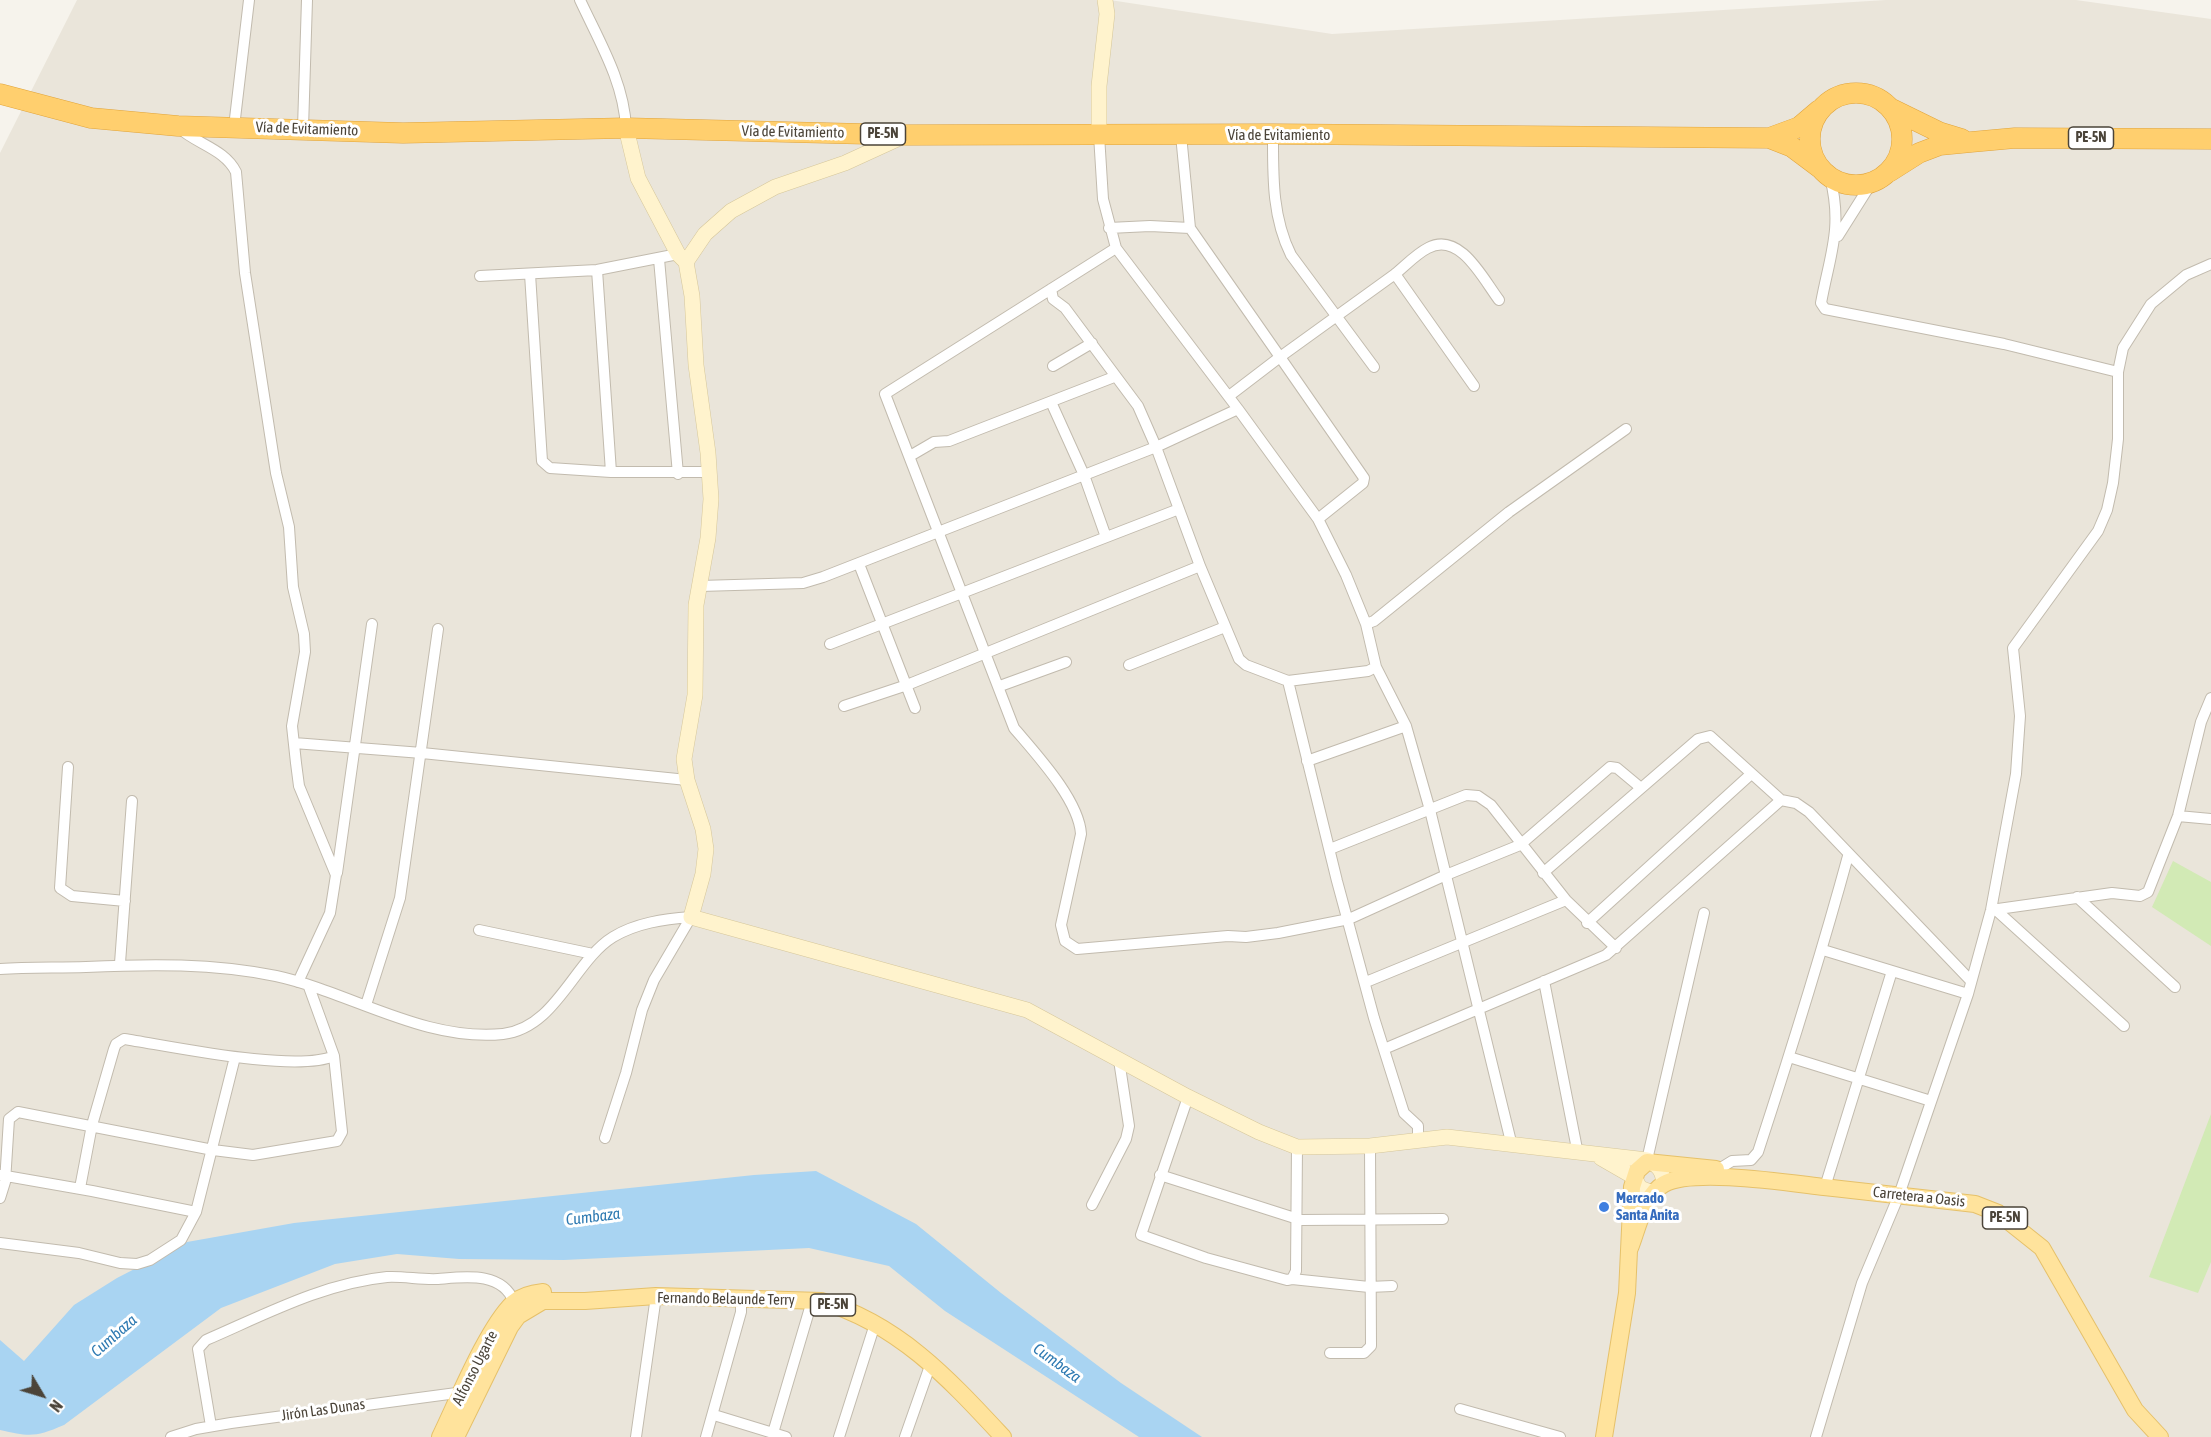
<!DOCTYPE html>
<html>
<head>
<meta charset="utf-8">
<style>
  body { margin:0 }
  #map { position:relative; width:2211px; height:1437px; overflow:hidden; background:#f6f3ec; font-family:"Asap Condensed",sans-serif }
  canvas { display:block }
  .north { position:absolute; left:12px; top:1365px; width:60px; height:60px; -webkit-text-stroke:4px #fff; paint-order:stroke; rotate:128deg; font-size:16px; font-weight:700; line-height:24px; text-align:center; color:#4b4439 }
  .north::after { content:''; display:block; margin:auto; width:21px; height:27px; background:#4b4439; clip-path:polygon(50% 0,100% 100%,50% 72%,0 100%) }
</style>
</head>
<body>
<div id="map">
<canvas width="2211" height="1437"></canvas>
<div class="north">N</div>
</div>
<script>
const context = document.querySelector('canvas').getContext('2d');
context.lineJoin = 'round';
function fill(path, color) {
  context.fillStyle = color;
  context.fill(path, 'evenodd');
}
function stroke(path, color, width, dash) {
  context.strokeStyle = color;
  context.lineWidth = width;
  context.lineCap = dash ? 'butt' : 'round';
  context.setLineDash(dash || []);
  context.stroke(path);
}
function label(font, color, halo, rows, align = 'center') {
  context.font = font + ' "Asap Condensed",sans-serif';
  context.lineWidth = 6;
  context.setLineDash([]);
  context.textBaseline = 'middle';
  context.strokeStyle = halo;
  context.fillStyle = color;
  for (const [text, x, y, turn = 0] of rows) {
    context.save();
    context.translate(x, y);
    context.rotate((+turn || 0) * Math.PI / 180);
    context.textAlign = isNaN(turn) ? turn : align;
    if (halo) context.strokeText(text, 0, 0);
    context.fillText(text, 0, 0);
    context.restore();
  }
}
const residential = new Path2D(`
  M77,0h1033l222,34 554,-34h190l135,19v1418h-2211v-1284z`);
const green = new Path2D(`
  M2173,861l38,21v64l-59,-39z
  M2211,1114v148l-13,31 -49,-16z`);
const water = new Path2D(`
  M816,1171l100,53 85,69 120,90 81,54h-63l-194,-126 -56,-45 -80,-18 -245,12 -105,-1 -62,-5 -62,10 -114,44 -157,117c-28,12 -34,12 -64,5v-90l24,21 50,-56 43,-27 70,-36 107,-19 460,-48z`);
const street = new Path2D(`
  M580,0c19,41 44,82 46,128
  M178,127c18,17 47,22 58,45l9,101 31,200 13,54 4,60 11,47 1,18 -13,74 4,37 3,23 37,89 -6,38 -32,69
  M234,127l15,-127
  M303,128l4,-128
  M1273,134c0,42 -1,83 18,121l83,112
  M1099,135l4,64 13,49 122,161 -82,38 44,119 39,93 7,6 42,16 49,200 37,137 30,95 14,13v10l-4,5
  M1181,135l9,93 90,129 -51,39
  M1830,177c13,51 0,77 -9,126l4,6 179,35 114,28
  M1109,228l41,-2 40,2
  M1838,236l34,-54
  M1116,248l-231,146 129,334c22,26 65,72 67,106l-20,91 4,16 12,8 151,-13 18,1 32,-4 71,-14 97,-44 74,-30 90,-78 7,1 24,20
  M659,259l19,215
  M597,270l14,202
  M530,274l12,187 8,7 61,4h99
  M1395,274c10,-8 21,-20 33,-26 32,-17 55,31 71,52
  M480,276l117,-6 81,-16
  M1053,366l39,-23
  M1051,402l33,73 22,62
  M1238,409l80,110 28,56 20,49 10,43 30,59 24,84 82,336
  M910,456l24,-14 15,-1 165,-64
  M1318,519l45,-36 1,-5 -84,-121 115,-83 79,112
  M859,564l56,144
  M700,586l103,-3 20,-6 333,-130 -18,-41 -73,-98 -12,-9 -2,-10
  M1366,624l8,-3 135,-109 117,-83
  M830,644l349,-135
  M1129,665l96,-38
  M1288,681l80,-10 8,-4
  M1000,686l66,-24
  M844,706l63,-21 293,-119
  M294,743l128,10 265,27
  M1307,761l99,-35
  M68,767l-8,121 12,8 53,5
  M2178,816l33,3
  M1330,849l136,-54 12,1 13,9 75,95 50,48
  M337,873l35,-249
  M1543,873l155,-134 12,-3 71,64 15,3 13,9 162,169
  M2077,897l98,90
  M1991,910l121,-17 28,3 8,-4 30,-76 23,-94 10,-24
  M1996,910l128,116
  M1587,923l163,-148
  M479,930l114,24
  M1823,950l145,44
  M120,963l12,-162
  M0,969c29,-2 57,-1 86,-2 63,-3 127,-4 190,9 74,16 148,66 227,58 53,-6 71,-73 110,-97 23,-14 51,-18 78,-20
  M1544,981l34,173
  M1366,982l200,-82
  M366,1005l34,-107 38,-269
  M1384,1049l222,-94 175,-155
  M1789,1057l142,44
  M1188,1097l-47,138 65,23 81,22 5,-1 4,-8 1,-124
  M605,1138l21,-65 16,-63 12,-30 37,-63
  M1647,1160l57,-247
  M1719,1169l13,-8 19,-1 7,-8c32,-98 63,-197 90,-296
  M0,1175l92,16 104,21
  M1160,1175l141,45 142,-1
  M1825,1187l67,-216
  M80,1188l12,-63 22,-76 2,-5 8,-5c46,7 171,34 210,17
  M0,1198l5,-16 4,-63 9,-7 195,38 40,5 84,-14 5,-9 -8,-76 -25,-69
  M1092,1205l34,-66 3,-13 -10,-66
  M0,1243l79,10 41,10 17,1 13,-4 31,-20 15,-28 39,-155
  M1292,1279l77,8 23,-1
  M1330,1353h34l7,-7 -1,-200
  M1460,1409l100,28
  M714,1415l72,22
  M211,1426l-13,-77 8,-9c58,-25 118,-57 181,-63 17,-1 34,3 51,2 26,-2 64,-8 76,23
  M773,1433l39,-132
  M171,1437l25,-8 35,-6 233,-31
  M636,1437l20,-141
  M706,1437l35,-125v-14
  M839,1437l36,-113
  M905,1437l26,-74
  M1816,1437l46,-154 37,-88 69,-201 23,-84 25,-136 4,-58 -7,-68 85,-117 9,-21 6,-27 5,-44v-67l5,-24 28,-44 35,-29 25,-11`);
const secondary = new Path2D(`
  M626,128l12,50 40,76 8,8 6,34 4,69 12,88 3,46 -3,39 -12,67 -1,90 -11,64 3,21 16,49 3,20 -3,25 -12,43 336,93 161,87 71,35 38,15 73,-1 77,-9 200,23c12,5 16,12 17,24
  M1099,135v-49l8,-72 -2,-14
  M686,262l19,-28 26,-23 44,-24 70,-24 59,-27
  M1601,1158l33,19 6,11 15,6`);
const primary = new Path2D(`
  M1630,1248c8,-20 14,-53 34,-64 29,-16 125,-1 160,3 50,6 100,11 151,17l23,9 44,35 93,162 25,27
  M440,1437c17,-35 47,-109 73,-134 8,-7 20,-10 30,-11
  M456,1437l54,-110 8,-11 25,-15h42l71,-5 165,5c78,23 128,78 182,136
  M1604,1437l23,-144 5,-106 5,-16 10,-9 69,7`);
const highway = new Path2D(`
  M1810 139a46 46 0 1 1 92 0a46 46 0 1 1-92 0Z
  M0,94l91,24 87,8 225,7 223,-5 281,7 366,-1 496,4 23,9 28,21
  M1892,109l47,23 23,7
  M1769,138l30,-11 20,-17
  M1889,172l30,-19 21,-8 31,-3 44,-4 196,1`);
const markers = [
  [1604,1207,6,"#3f7fe0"]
];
const shields = [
  [883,134,45],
  [2091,138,45],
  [2005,1218,45],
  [833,1305,45]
];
const shieldNames = [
  ["PE-5N",883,134],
  ["PE-5N",2091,138],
  ["PE-5N",2005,1218],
  ["PE-5N",833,1305]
];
const streetNames = [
  ["Vía de Evitamiento",307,129,2],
  ["Vía de Evitamiento",793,132,1],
  ["Vía de Evitamiento",1279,135],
  ["Carretera a Oasis",1919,1197,6],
  ["Fernando Belaunde Terry",726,1299,1],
  ["Alfonso Ugarte",475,1368,-63],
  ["Jirón Las Dunas",323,1410,-8]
];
const shopNames = [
  ["Mercado",1616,1198],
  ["Santa Anita",1616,1215]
];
const waterNames = [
  ["Cumbaza",593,1217,-7],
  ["Cumbaza",114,1336,-41],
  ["Cumbaza",1057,1363,36]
];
fill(residential, '#eae5da');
fill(green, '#d2eab5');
fill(water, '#a9d4f2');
stroke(street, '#c2bbae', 12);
stroke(secondary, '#d6c79b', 16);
stroke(primary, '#e6c16a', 18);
stroke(highway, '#e0a43c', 21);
stroke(street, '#fff', 10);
stroke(secondary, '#fff3cd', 15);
stroke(primary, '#ffe39c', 16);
stroke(highway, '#ffcf6e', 20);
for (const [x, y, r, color] of markers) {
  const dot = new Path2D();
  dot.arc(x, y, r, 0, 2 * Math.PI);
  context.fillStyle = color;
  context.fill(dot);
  stroke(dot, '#fff', 2);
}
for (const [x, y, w] of shields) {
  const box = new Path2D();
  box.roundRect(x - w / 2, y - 11, w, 22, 4.5);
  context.fillStyle = '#fff';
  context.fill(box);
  stroke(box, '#4b4439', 1.5);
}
label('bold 14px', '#4b4439', null, shieldNames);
label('15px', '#4b4439', '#fff', streetNames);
label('bold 15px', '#366cbe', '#fff', shopNames, 'left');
label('italic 16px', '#2e7ab2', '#fff', waterNames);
</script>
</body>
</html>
